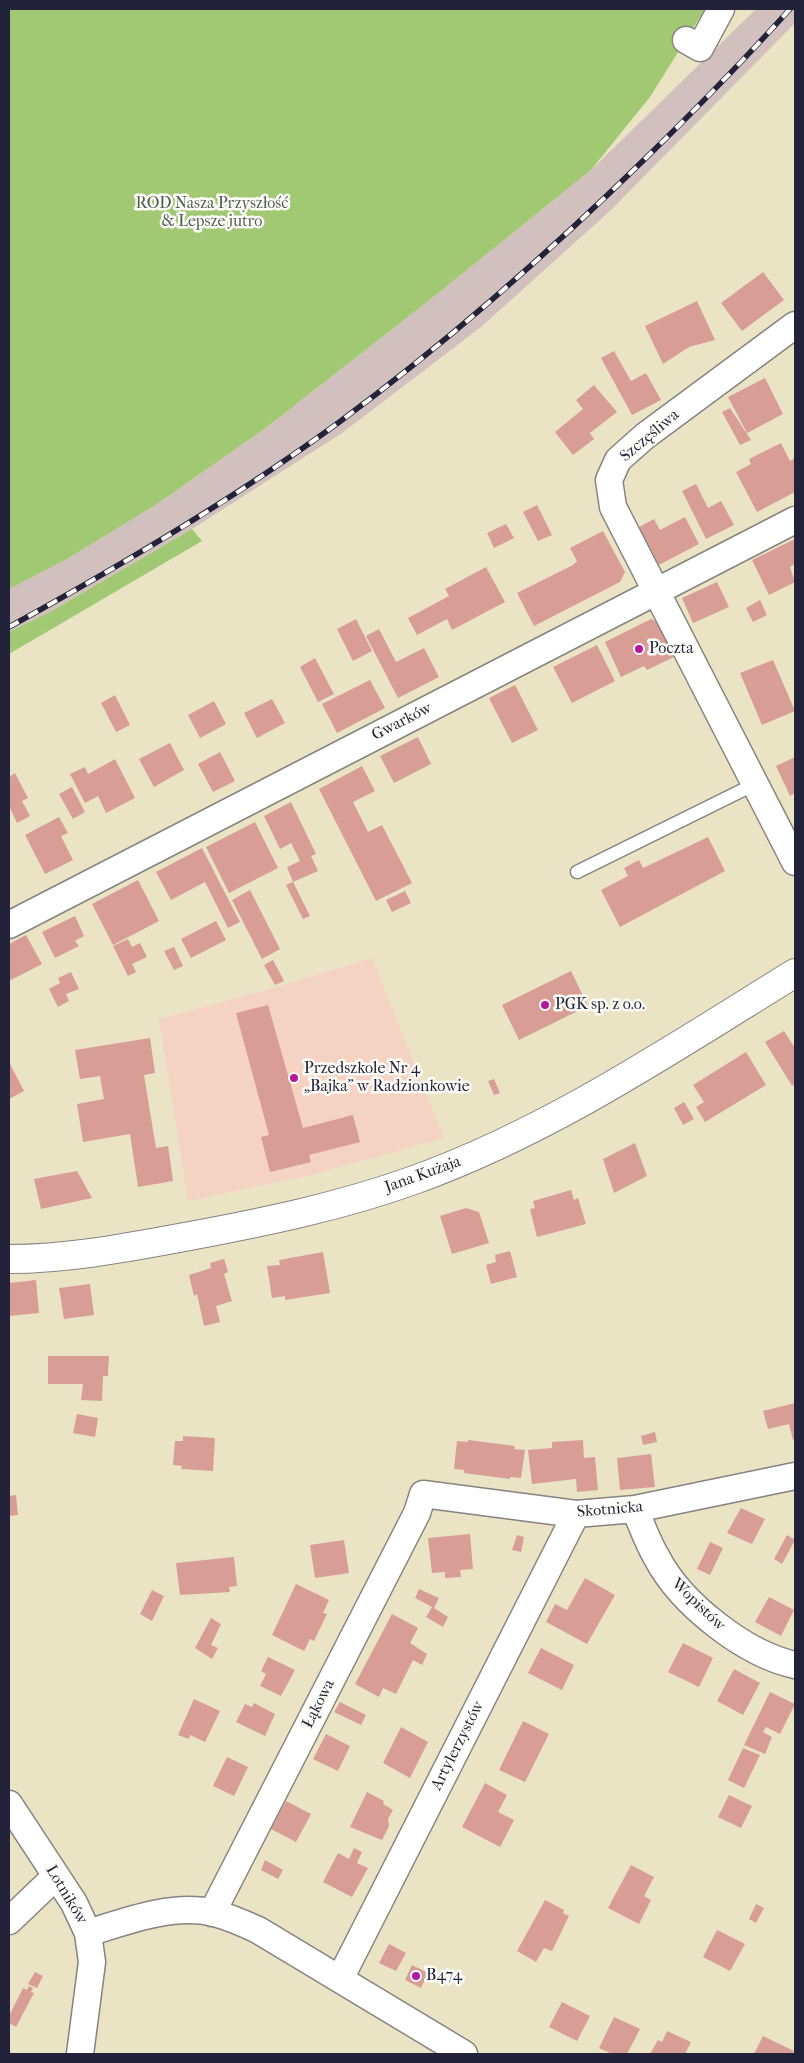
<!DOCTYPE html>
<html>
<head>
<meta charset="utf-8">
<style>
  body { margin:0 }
  #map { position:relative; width:804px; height:2063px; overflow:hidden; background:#eae4c5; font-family:"IM FELL French Canon",serif }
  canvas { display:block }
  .frame { position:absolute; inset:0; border:10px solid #22223b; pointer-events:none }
</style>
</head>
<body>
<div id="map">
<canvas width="804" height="2063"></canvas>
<div class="frame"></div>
</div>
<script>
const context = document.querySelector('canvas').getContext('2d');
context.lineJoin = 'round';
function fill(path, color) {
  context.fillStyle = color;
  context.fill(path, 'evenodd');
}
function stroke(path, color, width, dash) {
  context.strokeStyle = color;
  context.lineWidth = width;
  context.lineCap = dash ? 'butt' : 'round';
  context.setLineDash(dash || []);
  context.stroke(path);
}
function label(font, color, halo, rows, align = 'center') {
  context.font = font + ' "IM FELL French Canon",serif';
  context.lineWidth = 5;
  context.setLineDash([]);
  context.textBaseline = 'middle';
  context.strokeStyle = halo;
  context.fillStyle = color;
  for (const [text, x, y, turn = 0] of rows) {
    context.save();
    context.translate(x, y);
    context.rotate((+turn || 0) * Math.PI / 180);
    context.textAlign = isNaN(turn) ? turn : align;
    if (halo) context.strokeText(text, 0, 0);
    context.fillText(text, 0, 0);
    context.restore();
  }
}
const built = new Path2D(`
  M372,958l72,180 -133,37 -123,26 -29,-182 108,-29z`);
const industrial = new Path2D(`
  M756,9h39v14l-184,187 -130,117 -139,106 -150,96 -142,83 -41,20v-43l58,-30 90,-55 110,-77 165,-129 159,-128z`);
const green = new Path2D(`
  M9,9h696l-55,88 -59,73 -159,128 -165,129 -110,77 -90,55 -58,30z
  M192,529l10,12 -193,113v-22l41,-20z`);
const building = new Path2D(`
  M763,272l21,28 -42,31 -21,-28z
  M697,301l18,39 -26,7 -26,17 -18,-38z
  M614,351l17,30 15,-8 15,27 -29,15 -31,-57z
  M765,378l18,36 -36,19 -19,-36z
  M594,385l23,27 -27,21 4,6 -21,16 -18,-23 28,-23 -7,-9z
  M730,408l21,32 -11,5 -18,-33z
  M781,443l9,18 5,-3v34l-38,20 -21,-40 15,-8 -2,-5z
  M696,484l12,24 13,-7 13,24 -28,14 -24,-48z
  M537,505l15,30 -14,6 -15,-29z
  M685,517l14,27 -40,21 -20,-38 15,-8 6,11z
  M506,524l8,14 -20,10 -7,-15z
  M603,531l22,41 -5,10 -86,44 -17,-33 56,-28 4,-4 -7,-13z
  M795,539v25l-5,3 5,15 -26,13 -17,-35z
  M486,567l19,35 -53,28 -5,-11 -30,16 -9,-17 41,-22 -4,-7z
  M717,582l12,25 -36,16 -11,-25z
  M760,600l7,15 -14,7 -7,-14z
  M356,619l16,32 -19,10 -16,-32z
  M651,619l6,3 17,35 -27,13 -3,-4 -23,11 -16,-35z
  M379,629l17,33 28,-14 15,29 -41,21 -32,-62z
  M597,645l18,36 -43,22 -19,-36z
  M315,658l19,36 -16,8 -18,-35z
  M773,660l22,51 -33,14 -22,-52z
  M370,680l15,28 -48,25 -15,-29z
  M515,685l23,45 -26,13 -23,-45z
  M115,695l15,30 -14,7 -15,-29z
  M272,699l13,24 -28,15 -13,-25z
  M214,701l12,23 -26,14 -12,-23z
  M418,737l13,27 -37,19 -14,-27z
  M170,743l14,27 -30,17 -15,-28z
  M220,752l15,29 -22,11 -15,-28z
  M795,757v36l-5,3 -14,-30z
  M115,759l20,39 -29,15 -8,-17 -13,7 -15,-29 15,-7 3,7z
  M362,766l13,25 -22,11 15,30 14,-7 30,58 -36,18 -57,-112z
  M15,773l13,25 -6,3 8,15 -13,7 -8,-17v-29z
  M72,787l13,25 -12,7 -14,-25z
  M291,802l25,52 -5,2 7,15 -25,11 -6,-15 13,-6 -9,-18 -11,6 -16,-33z
  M59,817l9,16 -7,3 12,24 -28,14 -20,-39z
  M255,822l23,46 -49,25 -23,-46z
  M708,837l17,34 -105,56 -19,-37 27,-14 -4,-8 15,-8 4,8z
  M202,848l38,74 -12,6 -23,-46 -34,18 -15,-28z
  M138,880l21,41 -46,24 -21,-41z
  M293,882l17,34 -7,3 -17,-34z
  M250,890l30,59 -18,10 -30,-59z
  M405,891l6,12 -19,9 -6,-12z
  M75,916l9,20 -9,5 4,5 -24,12 -13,-26z
  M216,921l10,19 -35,18 -10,-19z
  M26,935l16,29 -33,17v-37z
  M128,939l4,8 8,-4 7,14 -15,7 4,8 -8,4 -15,-30z
  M174,947l9,19 -9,4 -10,-19z
  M273,960l11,21 -9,4 -11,-20z
  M571,971l17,35 -69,34 -17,-35z
  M71,972l8,17 -13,5 3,7 -11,6 -9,-18 11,-6 -2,-5z
  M268,1005l35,123 50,-13 7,27 -51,13 2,7 -41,10 -9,-35 8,-2 -33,-122z
  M784,1031l11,17v36l-3,2 -27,-44z
  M150,1038l5,35 -11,2 12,73 12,-2 5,35 -35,6 -8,-53 -47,8 -6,-38 27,-5 -4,-23 -20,3 -5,-29z
  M746,1052l20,33 -61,37 -9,-15 8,-5 -11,-17z
  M9,1062l15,29 -15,8z
  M494,1079l6,14 -6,2 -6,-14z
  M684,1102l10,17 -11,6 -9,-17z
  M635,1143l12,33 -33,17 -11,-34z
  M77,1171l15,27 -51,11 -7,-30z
  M571,1190l3,10 4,-2 8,26 -49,13 -7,-28 5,-1 -2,-7z
  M466,1208l13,4 10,31 -37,11 -12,-38z
  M510,1251l7,26 -26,7 -5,-19 10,-3 -1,-7z
  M323,1252l7,41 -45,7v-4l-13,2 -5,-32 13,-1 -1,-5z
  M224,1259l4,13 -4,2 8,27 -16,5 4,16 -16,4 -7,-32 -3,2 -5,-21 22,-7 -1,-5z
  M36,1280l3,33 -30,3v-33z
  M90,1284l4,31 -30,4 -5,-31z
  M48,1356h61l-1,20h-5l-1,25 -21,-1 2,-16h-35z
  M795,1403v36l-2,1 -4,-16 -21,5 -5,-18z
  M77,1414l21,4 -3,19 -22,-4z
  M655,1432l2,10 -14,3 -2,-9z
  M183,1436l32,2 -2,33 -32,-2 1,-3 -9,-1 2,-24h8z
  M468,1440l47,6 -1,3 11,1 -4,28 -11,-1v2l-46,-6v-3l-10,-1 3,-28 11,1z
  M583,1440l1,18 11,-1 3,33 -21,2 -1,-13 -44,5 -4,-34 24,-2v-6z
  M651,1454l4,33 -35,3 -3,-32z
  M16,1495l2,20 -9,1v-20z
  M741,1508l24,11 -13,25 -25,-11z
  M470,1534l3,35 -13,1 1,7 -16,1v-6l-13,1 -4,-35z
  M517,1535l7,2 -3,15 -9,-2z
  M787,1535l8,5 -13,24 -8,-5z
  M344,1540l5,33 -34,5 -5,-33z
  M710,1542l13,6 -13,27 -13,-6z
  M234,1557l3,29 -8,1 1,5 -50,3 -4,-32z
  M585,1578l30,17 -28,49 -41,-22 9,-18 12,6z
  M296,1584l33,16 -6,13 4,1 -13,27 -4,-2 -6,12 -32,-16z
  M419,1589l20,9 -5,10 14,9 -5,10 -17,-10 6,-10 -17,-9z
  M152,1590l12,6 -12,25 -12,-7z
  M769,1597l25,13 -13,26 -26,-14z
  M392,1614l26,14 -8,15 17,11 -5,11 -9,-5 -17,34 -13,-6 -4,9 -24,-13z
  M211,1618l10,6 -10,21 7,3 -6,11 -17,-11z
  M683,1643l30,15 -14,29 -31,-15z
  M541,1648l33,17 -12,25 -34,-17z
  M268,1657l27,13 -14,26 -21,-10 6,-12 -5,-3z
  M734,1669l26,14 -17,32 -26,-14z
  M770,1692l25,12 -15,30 -14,-7 -3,5 9,5 -7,17 -21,-9z
  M194,1699l26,12 -15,31 -15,-7 -1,4 -11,-4z
  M340,1702l26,13 -5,10 -27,-13z
  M254,1703l21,11 -10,22 -29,-14 9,-18 7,3z
  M523,1721l26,13 -24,48 -26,-12z
  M401,1727l27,15 -18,36 -27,-15z
  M326,1734l24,12 -12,25 -25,-12z
  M743,1748l17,7 -16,33 -16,-8z
  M227,1757l21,10 -14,29 -21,-10z
  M485,1783l22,12 -9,17 16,8 -14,27 -38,-20z
  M367,1792l17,9 -1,3 10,6 -5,9 1,7 -7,14 -32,-13z
  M729,1795l23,11 -11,22 -23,-11z
  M286,1801l25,13 -15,28 -25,-13z
  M354,1848l8,4 -5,11 11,5 -16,29 -29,-15 15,-29 11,6z
  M265,1860l18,10 -5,9 -17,-9z
  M631,1865l23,12 -10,19 7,4 -12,24 -31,-16z
  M545,1900l19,10 -1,3 6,3 -17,35 -8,-3 -8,14 -19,-11z
  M756,1904l8,4 -8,15 -7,-4z
  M717,1930l28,14 -15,27 -27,-14z
  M389,1944l17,9 -10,18 -17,-8z
  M412,1965l16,8 -7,15 -16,-8z
  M35,1972l8,4 -6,12 -9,-4z
  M29,1986l4,2 -2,4 3,1 -18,34 -7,-4v-7l14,-28 4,2z
  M562,2002l28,14 -13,25 -28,-14z
  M614,2017l26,12 -13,25h-15l-13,-6z
  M667,2031l24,11 -6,12h-35l8,-14 4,2z
  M763,2036l31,15 -2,3h-38z`);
const service = new Path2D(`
  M577,872l178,-88`);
const minor = new Path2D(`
  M686,40l14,8 21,-39
  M795,325l-150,111 -27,24 -9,20 4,27 182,355
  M9,925l786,-405
  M635,1509c7,17 13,34 22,49 24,46 88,96 138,107
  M9,1804l65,99 14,30 4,29 -12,92
  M212,1913l205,-400 6,-19 153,20 59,-5 160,-33
  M9,1921l46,-44
  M88,1933c38,-12 86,-30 126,-20 15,4 29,10 44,17l206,124
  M340,1979l236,-465`);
const tertiary = new Path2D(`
  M9,1259c61,0 121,-12 181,-23 75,-14 152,-30 224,-56 136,-49 258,-131 381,-207`);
const rail = new Path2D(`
  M9,627c113,-62 225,-128 329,-204 111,-82 214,-173 312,-269 48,-47 95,-95 140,-145`);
const markers = [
  [639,649,5,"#b5179e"],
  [545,1005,5,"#b5179e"],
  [294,1078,5,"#b5179e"],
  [416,1976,5,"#b5179e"]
];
const parkNames = [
  ["ROD Nasza Przyszłość",212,204],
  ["& Lepsze jutro",212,222]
];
const streetNames = [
  ["Szczęśliwa",650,436,-40],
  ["Gwarków",402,722,-27],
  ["Jana Kużaja",423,1175,-20],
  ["Skotnicka",610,1510,-5],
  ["Wopistów",698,1605,44],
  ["Łąkowa",319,1704,-63],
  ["Artylerzystów",458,1746,-63],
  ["Lotników",66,1895,59]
];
const poiNames = [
  ["Poczta",649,649],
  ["PGK sp. z o.o.",555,1005],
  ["Przedszkole Nr 4",304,1069],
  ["„Bajka” w Radzionkowie",304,1087],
  ["B474",426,1976]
];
fill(built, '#f5d3c2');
fill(industrial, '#d1c0bd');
fill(green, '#a1c873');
fill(building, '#d89e96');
stroke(service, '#868380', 15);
stroke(minor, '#868380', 29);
stroke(tertiary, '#868380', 30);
stroke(service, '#fff', 12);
stroke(minor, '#fff', 26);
stroke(tertiary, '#fff', 28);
stroke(rail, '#22223b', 5.5);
stroke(rail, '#fdfcf7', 4, [11]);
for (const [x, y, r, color] of markers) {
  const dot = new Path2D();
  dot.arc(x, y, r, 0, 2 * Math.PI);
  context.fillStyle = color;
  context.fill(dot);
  stroke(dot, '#fdfcf7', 2);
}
label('16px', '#4e5c4f', '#fdfcf7', parkNames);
label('16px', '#22223b', '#fdfcf7', streetNames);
label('16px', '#22223b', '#fdfcf7', poiNames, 'left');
</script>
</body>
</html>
